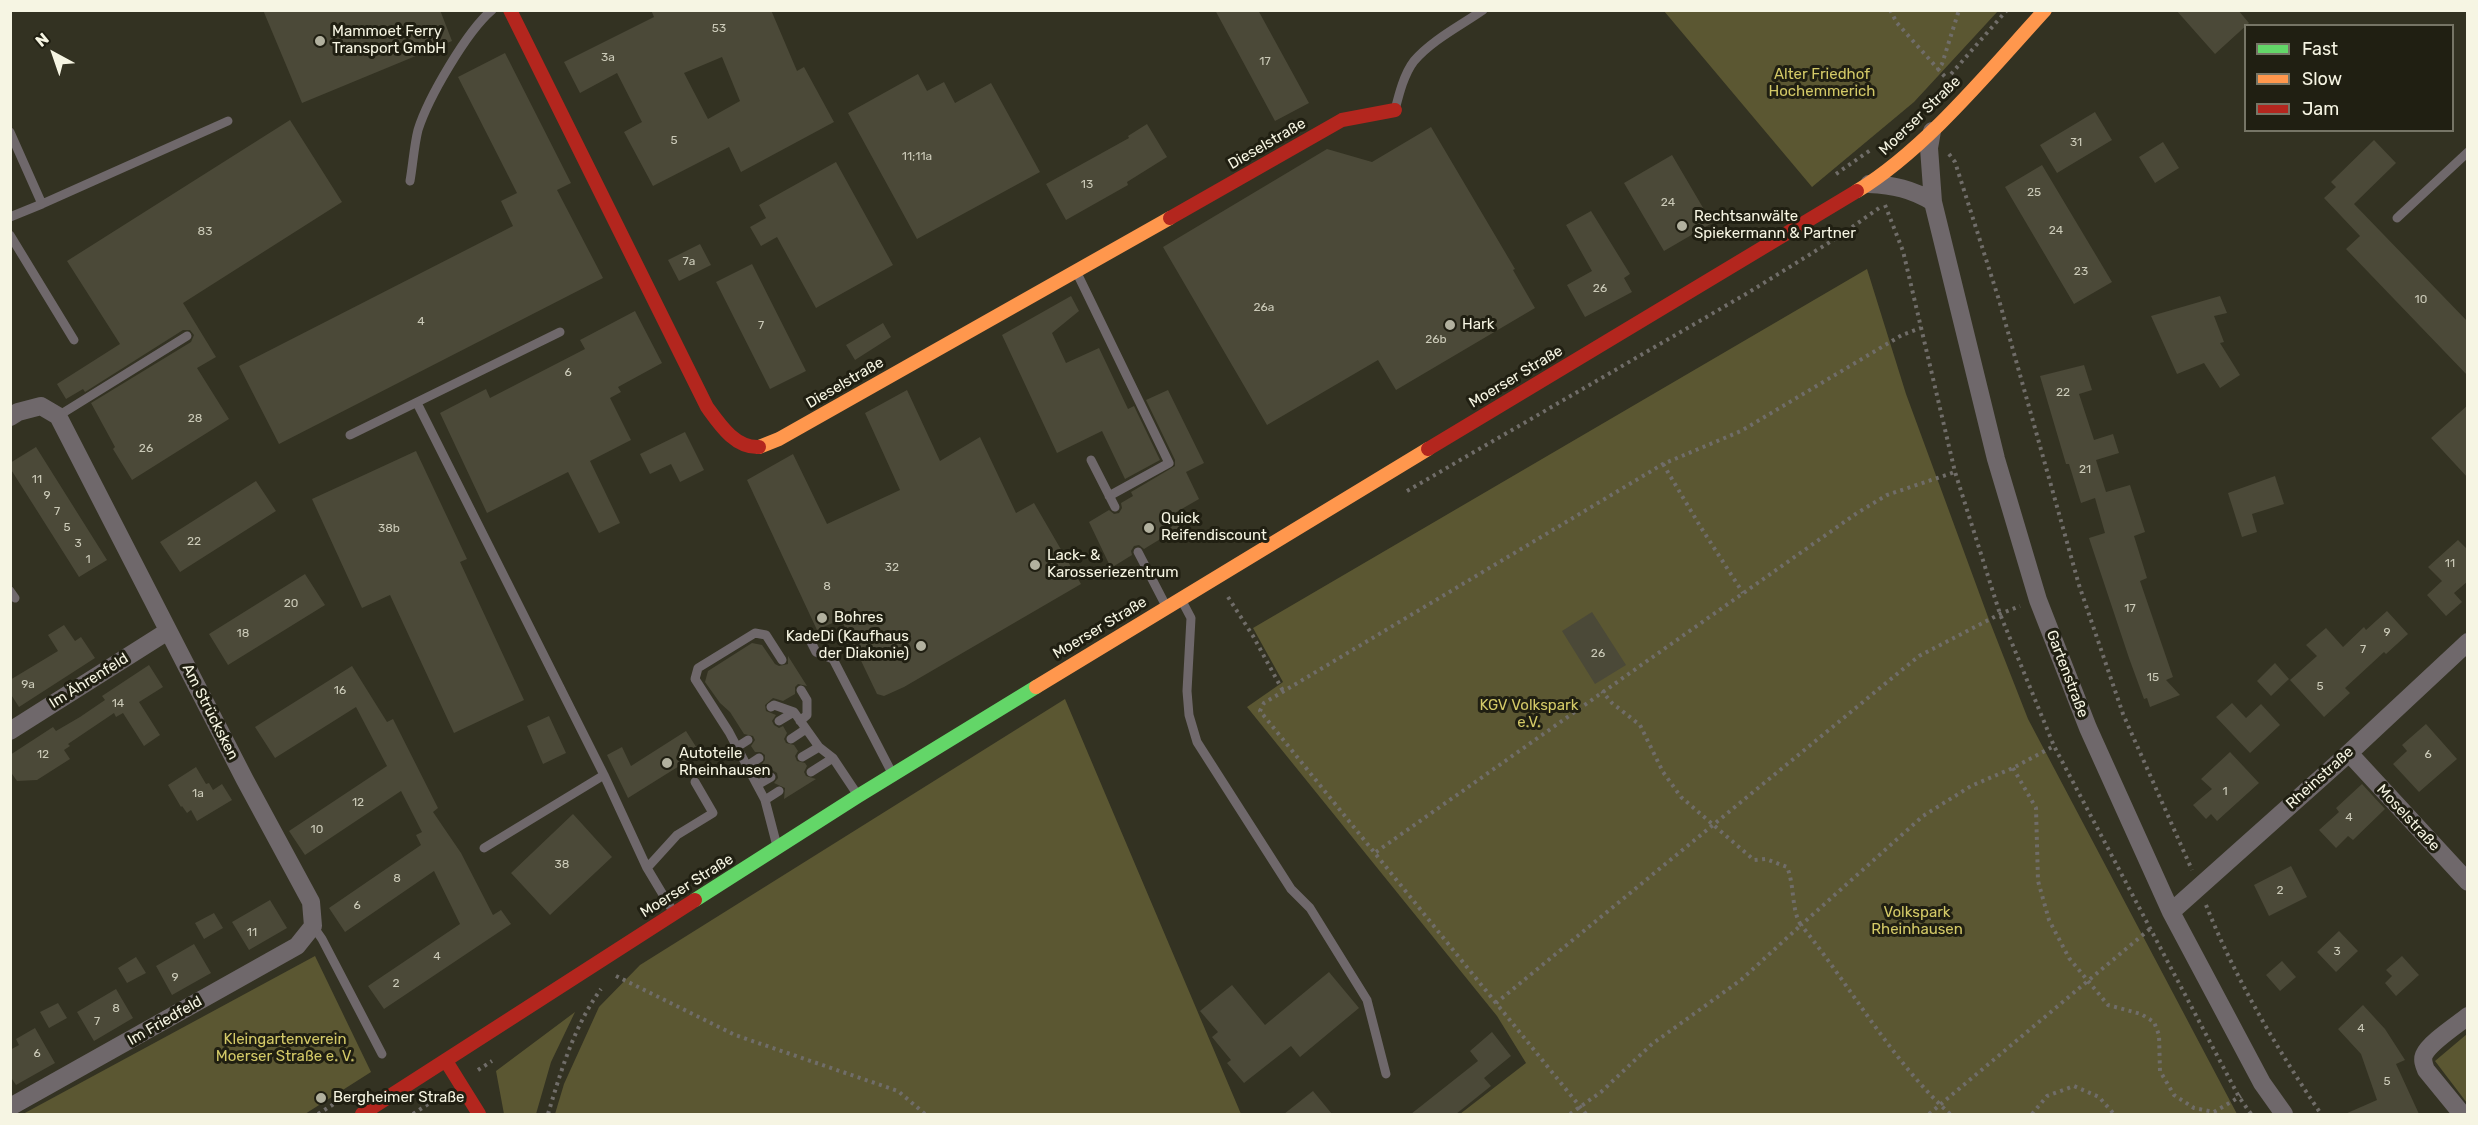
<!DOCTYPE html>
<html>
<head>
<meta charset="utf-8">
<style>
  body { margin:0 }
  #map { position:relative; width:2478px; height:1125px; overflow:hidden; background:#333222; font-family:Rubik,sans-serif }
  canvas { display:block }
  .frame { position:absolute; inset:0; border:12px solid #f6f5e3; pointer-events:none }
  .legend { position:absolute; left:2244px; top:24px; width:210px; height:108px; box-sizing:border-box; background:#201f12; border:2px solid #767566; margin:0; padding:8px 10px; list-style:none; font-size:18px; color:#f6f5e3 }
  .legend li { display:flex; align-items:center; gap:12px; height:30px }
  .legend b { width:30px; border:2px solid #767566 }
  .north { position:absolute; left:24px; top:24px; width:60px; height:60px; -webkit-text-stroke:4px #201f12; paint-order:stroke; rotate:320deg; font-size:16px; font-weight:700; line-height:24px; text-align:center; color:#f6f5e3 }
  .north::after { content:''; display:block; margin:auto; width:21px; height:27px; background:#f6f5e3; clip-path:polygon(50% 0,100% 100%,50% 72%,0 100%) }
</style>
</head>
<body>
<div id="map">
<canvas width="2478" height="1125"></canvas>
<div class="frame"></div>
<ul class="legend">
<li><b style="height:8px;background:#63d668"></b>Fast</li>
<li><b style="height:8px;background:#ff974d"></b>Slow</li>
<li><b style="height:8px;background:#b3261e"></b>Jam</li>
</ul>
<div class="north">N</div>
</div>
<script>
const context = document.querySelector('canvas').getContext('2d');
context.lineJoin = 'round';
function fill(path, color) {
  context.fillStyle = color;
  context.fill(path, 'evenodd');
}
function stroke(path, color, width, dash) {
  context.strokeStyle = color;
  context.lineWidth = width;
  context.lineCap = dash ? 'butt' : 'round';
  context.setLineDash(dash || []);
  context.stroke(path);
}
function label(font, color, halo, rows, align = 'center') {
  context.font = font + ' Rubik,sans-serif';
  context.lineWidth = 6;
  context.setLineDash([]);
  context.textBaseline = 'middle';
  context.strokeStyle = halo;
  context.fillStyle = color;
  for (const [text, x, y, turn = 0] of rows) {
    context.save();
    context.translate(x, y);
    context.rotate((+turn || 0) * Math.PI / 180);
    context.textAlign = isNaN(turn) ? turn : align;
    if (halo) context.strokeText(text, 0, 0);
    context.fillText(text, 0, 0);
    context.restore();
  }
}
const green = new Path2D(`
  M1664,11h334l-84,91 -102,85z
  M1867,269l39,125 82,223 40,102 209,395h-777l66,-51 -29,-47 -250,-309 36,-25 -30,-54z
  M1065,699l176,415h-686l9,-30 35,-77 41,-42z
  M315,956l56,116 -66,42h-282z
  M575,1012l-24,50 -15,52h-32l-8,-43z
  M2467,1034v69l-32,-42z`);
const building = new Path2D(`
  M263,10h177l12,31 -150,62z
  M651,10h120l26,61 7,-4 30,55 -93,50 -12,-25 -76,39 -29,-54 18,-10 -25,-49 -37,20 -16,-31 90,-45zM722,57l18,44 -32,18 -24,-46z
  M1215,10h43l51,93 -34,18z
  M2176,10h62l11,13 -34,31z
  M505,53l66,130 -14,7 46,88 -324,166 -40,-78 274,-140 -12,-25 16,-8 -59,-116z
  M918,74l9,17 17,-9 11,21 36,-20 49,89 -123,67 -69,-126z
  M2095,112l17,28 -55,33 -17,-28z
  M290,120l52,82 -159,101 33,54 -19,11 32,51 -97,61 -19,-31 2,-2 -24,-44 100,-61 3,-7 -4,-5h-7l-98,62 -2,-3 -17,10 -9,-15 63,-40 -53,-83z
  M1147,124l20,33 -40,25 1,3 -62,35 -20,-36 83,-46 -1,-2z
  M1431,127l84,142 -2,1 22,38 -139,82 -18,-30 -111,65 -104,-178 164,-98 45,13z
  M2374,140l22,23 -42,41 114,118v54l-122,-127 14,-13 -36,-38 12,-11 -5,-5z
  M2163,142l16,26 -24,15 -16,-26z
  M1672,155l40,68 -48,28 -40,-68z
  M836,162l57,103 -77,43 -39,-71 -16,9 -11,-19 16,-9 -7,-13z
  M2042,165l70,117 -38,22 -69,-117z
  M1591,211l39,63 -6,4 8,14 -47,25 -18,-32 25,-14 -26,-46z
  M700,244l11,21 -32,16 -11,-21z
  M752,264l54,107 -36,18 -54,-107z
  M1071,296l8,15 -27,22 14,30 33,-15 29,61 6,-3 26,54 -35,19 -23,-48 -45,22 -55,-118z
  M2220,296l7,17 -13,3 10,26 -4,1 20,32 -20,13 -16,-25 -27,11 -26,-58z
  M635,311l27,52 -44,24 3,5 -11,6 21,42 -41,21 30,62 -21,10 -31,-61 -81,41 -47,-100 46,-24 4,9 95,-49 -5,-9z
  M883,323l8,14 -36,23 -9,-15z
  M2084,365l8,25 -13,4 15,46 19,-6 6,19 -23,7 10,32 24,-7 15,47 -11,4 13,42 -7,3 33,96 -7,3 14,15 -30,12 -3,-9 -3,1 -15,-41 -40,-120 16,-5 -10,-35 -14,5 -12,-39h-3l-26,-88z
  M907,390l33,71 40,-24 36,76 18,-10 47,81 -177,103 -20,9 -7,-2 -36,-75 -24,11 -70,-150 46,-26 34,70 73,-34 -35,-77z
  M1168,390l36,73 -18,9 13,27 -26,15 7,13 -36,22 -5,-4 -5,1 -3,5 1,4 -21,13 -22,-46 20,-12 5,4 5,-1 3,-5 -1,-5 12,-7 -2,-4 44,-26v-6l-29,-60z
  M2468,405v73l-37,-40z
  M685,432l19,38 -24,12 -9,-18 -21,10 -10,-20z
  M36,447l71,113 -28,17 -69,-109v-5z
  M416,451l51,108 -7,3 64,138 -70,33 -64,-138 -28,13 -50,-109z
  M2275,476l9,28 -32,10 5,18 -15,5 -14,-44z
  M256,481l20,30 -96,61 -20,-30z
  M2458,540l10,10v31l-14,12 8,9 -16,14 -19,-21 15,-14 -14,-14z
  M305,574l20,31 -97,60 -19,-31z
  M2387,611l21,23 -22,20 -2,-2 -39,36 5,5 -26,24 -34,-37 27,-24 -11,-11 20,-17 17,19 21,-20 2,3z
  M1592,612l34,53 -31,19 -33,-53z
  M64,625l11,16 6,-4 14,21 -76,49 -9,-14v-13l48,-29 -10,-16z
  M752,643l10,2 13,19 4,2 9,-2v-8l19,30 -9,-2 -3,3v7l-12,7 -10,-3 -8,7 1,6 10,4 -4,6 2,4 5,3 4,-2 4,7 -3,6 2,4 8,2 4,6 -3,5 2,5 8,2 2,3 -3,6 2,4 10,3 -32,20 1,-11 -11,-5 4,-5 -1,-5 -5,-3 -5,1 -5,-7 3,-4v-5l-4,-3h-6l-4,-6 4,-6 -2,-4 -9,-2 -14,-22 -10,-9 -15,-21 3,-11z
  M2275,663l14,16 -18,17 -14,-15z
  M149,665l14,22 -24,15 21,33 -16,11 -21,-33 -7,4 -2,-4 -46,31 2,2 -6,4 6,9 -33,21 -20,1 -7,-10v-16l43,-28 3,4 24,-14 25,-17 -3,-4z
  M352,666l35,56 6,-3 45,89 -5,4 28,41 32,62 8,-5 10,14 -127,85 -16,-23 92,-62 -26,-53 -89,61 -16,-24 92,-63 -5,-10 6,-3 -21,-41 -96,64 -16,-24 98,-65 -31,-59 -81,51 -20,-31z
  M2232,703l14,15 15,-14 19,21 -30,28 -34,-36z
  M549,716l17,37 -23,11 -16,-38z
  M2426,724l31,35 -38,33 -26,-28 14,-13 -5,-6z
  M686,731l14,22 -72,45 -21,-43 15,-8 9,19z
  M2230,752l29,31 -42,38 -6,-7 -5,5 -13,-14 19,-16 -11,-10z
  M196,767l10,17 3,-1 4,7 9,-6 10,16 -35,21 -6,-11 -4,3 -5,-7 -1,1 -13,-22z
  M2362,784l23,25 -32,31 -5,-4 -12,12 -17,-18 20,-18 -3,-4z
  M573,814l39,43 -62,58 -39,-42z
  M2291,866l16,31 -38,19 -15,-31z
  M270,900l17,28 -38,22 -17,-28z
  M214,913l9,15 -19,11 -9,-16z
  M2339,931l19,20 -22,21 -19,-20z
  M194,944l17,29 -39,22 -16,-29z
  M2402,956l17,19 -23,21 -11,-13 7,-7 -6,-6z
  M136,957l10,16 -19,10 -9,-15z
  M2282,961l14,16 -16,14 -14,-16z
  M1329,972l30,36 -59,49 -9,-11 -47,37 -17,-20 4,-3 -19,-23 6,-5 -18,-21 32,-26 33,40z
  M116,989l17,29 -39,23 -17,-29z
  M58,1003l9,15 -18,10 -9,-16z
  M2363,1005l22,24 20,31 -9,4 23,50h-74l32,-14 -16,-46 -23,-25z
  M35,1028l20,35 -39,22 -6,-9v-26l9,-5 -3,-6z
  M1492,1032l19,24 -27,22 7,8 -35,28h-45l67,-53 -8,-10z
  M1313,1091l19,23h-48z`);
const path = new Path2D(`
  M1890,10l7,13 41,46
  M1951,74l56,-64
  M1947,83v-4l-9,-10 4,-5 17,-54
  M1949,154l6,8 44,138 80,285 44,129 69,156
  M1836,174l36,-25
  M1885,205l18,46 52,221 45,142 54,132 185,351 12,17
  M1663,464l37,62 43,67
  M1407,491l339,-197 92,-57 41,-29
  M1228,597l25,39 30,55
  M2013,768l23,40 2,73 11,39 20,38 39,47 33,9 13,8 5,13 1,36 14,24 20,13 20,4 27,-16
  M1376,852l481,-339 30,-18 68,-23
  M2206,905c29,73 71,144 115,209
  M616,976l119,59 163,56 27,23
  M1496,1003l-236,-292 4,-8 399,-239 78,-33 161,-96 19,-7
  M478,1070l14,-9
  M318,1114l27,-17
  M413,1114l29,-19
  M548,1114c13,-43 26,-88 53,-125
  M1570,1114l31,-22 51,-48 89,-64 60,-55c-10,-15 -6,-39 -14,-58l-21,-8 -12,1 -73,-63 -18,-25 -23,-47 -28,-22 -10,-12
  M1586,1114l-90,-111 423,-347 81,-42 20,-8
  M1929,1114l222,-186
  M1950,1114c-59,-54 -98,-126 -149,-189l122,-109 48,-30 42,-18 41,-22
  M2032,1114l15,-18 27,-10 25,11 15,17`);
const lane = new Path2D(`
  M1395,110c4,-16 9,-36 19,-49 18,-21 46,-35 69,-51
  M10,132l32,72 186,-83
  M410,181c3,-17 4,-35 8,-51 10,-32 49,-99 74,-120
  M10,217l32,-13
  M2397,218l71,-66
  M10,235l64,105
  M1077,273l92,190 -60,33
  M417,403l187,372 43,93
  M58,416l129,-80
  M350,435l210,-103
  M1091,460l24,47
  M1138,552l28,54
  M10,591l5,7
  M1182,601l9,17 -4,73 2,24 8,27 94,147 19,19 57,92 19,74
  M808,636l8,16 17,7 59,114
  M771,707l3,-2 20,7 25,35
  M779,721l15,-9
  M800,721l7,-6v-15l-6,-10
  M791,739l15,-10
  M737,747l11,-7
  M802,757l17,-10 14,11 24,36
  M747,766l12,-8
  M811,772l22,-14
  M771,777l-14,8 8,15 12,46
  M757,785l-28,-53 -34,-53 3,-11 57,-35 11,2 16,25
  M765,800l14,-9
  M484,848l120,-73
  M674,913l-27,-45 30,-33 36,-22 -18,-31
  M313,926l9,13 60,115`);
const street = new Path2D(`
  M1932,131l-3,17 4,54 63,257 42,141 50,128 83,184 91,171 22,31
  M1869,184c24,1 43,5 64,18
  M10,417l8,-5 23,-6 17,10 187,364 66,122 2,24 -16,20 -287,161
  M10,731l158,-100
  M2349,753l119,129
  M2171,912l178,-159 119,-111
  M2462,1114l-36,-44c-2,-5 -4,-10 -2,-15 5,-12 33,-30 44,-39`);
const fast = new Path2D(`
  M695,900l163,-104 178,-109`);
const slow = new Path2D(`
  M1857,191c69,-42 133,-121 188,-181
  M759,447l20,-8 391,-221
  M1036,687l392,-238`);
const jam = new Path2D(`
  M510,10l197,397c13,18 28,41 52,40
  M1170,218l172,-98 53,-10
  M1428,449l429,-258
  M446,1061l33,53
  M362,1114l333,-214`);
const markers = [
  [320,41,6,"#b2b19f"],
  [1682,226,6,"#b2b19f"],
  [1450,325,6,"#b2b19f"],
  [1149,528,6,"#b2b19f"],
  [1035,565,6,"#b2b19f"],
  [822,618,6,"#b2b19f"],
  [921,646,6,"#b2b19f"],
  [667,763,6,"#b2b19f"],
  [321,1098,6,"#b2b19f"]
];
const numberNames = [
  ["53",719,29],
  ["3a",608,58],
  ["17",1265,62],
  ["5",674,141],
  ["31",2076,143],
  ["11;11a",917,157],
  ["13",1087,185],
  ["25",2034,193],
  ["24",1668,203],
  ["24",2056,231],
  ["83",205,232],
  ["7a",689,262],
  ["23",2081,272],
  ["26",1600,289],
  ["10",2421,300],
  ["26a",1264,308],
  ["4",421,322],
  ["7",761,326],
  ["26b",1436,340],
  ["6",568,373],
  ["22",2063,393],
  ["28",195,419],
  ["26",146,449],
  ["21",2085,470],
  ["11",37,480],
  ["9",47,496],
  ["7",57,512],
  ["5",67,528],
  ["38b",389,529],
  ["22",194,542],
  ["3",78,544],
  ["1",88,560],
  ["11",2450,564],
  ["32",892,568],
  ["8",827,587],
  ["20",291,604],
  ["17",2130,609],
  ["9",2387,633],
  ["18",243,634],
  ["7",2363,650],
  ["26",1598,654],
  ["15",2153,678],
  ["9a",28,685],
  ["5",2320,687],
  ["16",340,691],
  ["14",118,704],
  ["12",43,755],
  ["6",2428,755],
  ["1",2225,792],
  ["1a",198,794],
  ["12",358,803],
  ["4",2349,818],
  ["10",317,830],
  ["38",562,865],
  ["8",397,879],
  ["2",2280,891],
  ["6",357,906],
  ["11",252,933],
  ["3",2337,952],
  ["4",437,957],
  ["9",175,978],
  ["2",396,984],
  ["8",116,1009],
  ["7",97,1022],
  ["4",2361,1029],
  ["6",37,1054],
  ["5",2387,1082]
];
const poiNames = [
  ["Mammoet Ferry",332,32],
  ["Transport GmbH",332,49],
  ["Rechtsanwälte",1694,217],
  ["Spiekermann & Partner",1694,234],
  ["Hark",1462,325],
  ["Quick",1161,519],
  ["Reifendiscount",1161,536],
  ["Lack- &",1047,556],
  ["Karosseriezentrum",1047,573],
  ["Bohres",834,618],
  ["KadeDi (Kaufhaus",909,637,"right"],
  ["der Diakonie)",909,654,"right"],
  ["Autoteile",679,754],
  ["Rheinhausen",679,771],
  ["Bergheimer Straße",333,1098]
];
const parkNames = [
  ["Alter Friedhof",1822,75],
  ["Hochemmerich",1822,92],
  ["KGV Volkspark",1529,706],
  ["e.V.",1529,723],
  ["Volkspark",1917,913],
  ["Rheinhausen",1917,930],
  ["Kleingartenverein",285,1040],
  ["Moerser Straße e. V.",285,1057]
];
const streetNames = [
  ["Moerser Straße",1920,116,-44],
  ["Dieselstraße",1267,144,-30],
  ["Moerser Straße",1516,377,-31],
  ["Dieselstraße",845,383,-30],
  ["Moerser Straße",1100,628,-31],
  ["Gartenstraße",2067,674,69],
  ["Im Ährenfeld",89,681,-32],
  ["Am Strücksken",210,712,63],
  ["Rheinstraße",2320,778,-42],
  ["Moselstraße",2408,818,47],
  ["Moerser Straße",687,886,-32],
  ["Im Friedfeld",165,1021,-30]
];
fill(green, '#5b5732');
fill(building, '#4b4938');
stroke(path, '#706d69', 4, [3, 4.5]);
stroke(lane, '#6f686b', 9);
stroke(street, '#6f686b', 18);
stroke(fast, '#63d668', 14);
stroke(slow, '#ff974d', 14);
stroke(jam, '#b3261e', 14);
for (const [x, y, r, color] of markers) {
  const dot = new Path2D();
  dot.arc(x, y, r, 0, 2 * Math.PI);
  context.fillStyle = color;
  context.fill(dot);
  stroke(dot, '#201f12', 2);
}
label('12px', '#cbcab8', null, numberNames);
label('15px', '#f6f5e3', '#201f12', poiNames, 'left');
label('15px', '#d3c967', '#201f12', parkNames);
label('15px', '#f6f5e3', '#201f12', streetNames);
</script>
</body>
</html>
